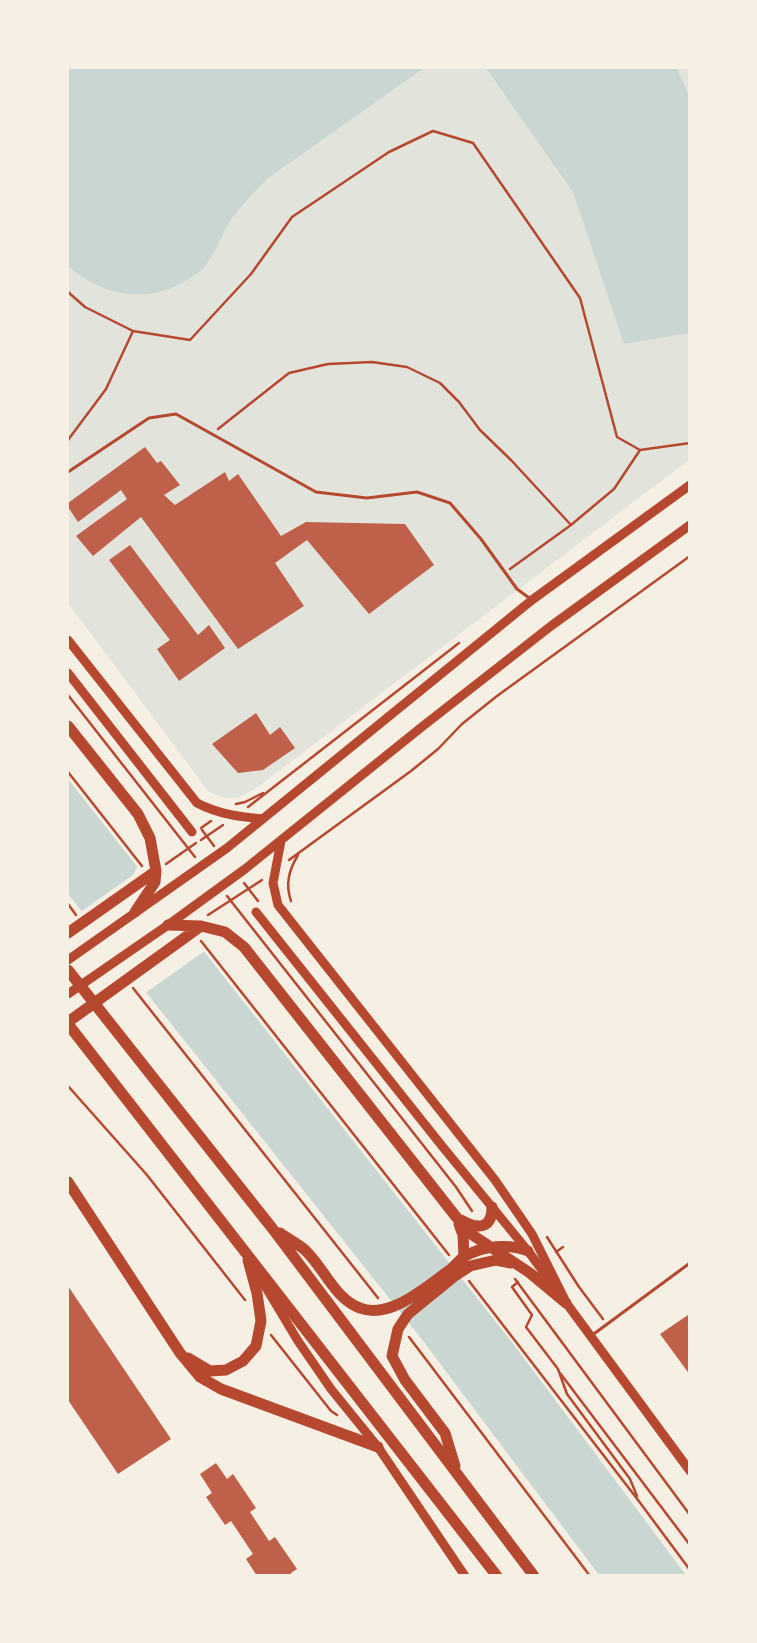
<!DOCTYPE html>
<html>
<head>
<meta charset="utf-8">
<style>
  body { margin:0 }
  #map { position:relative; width:757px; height:1643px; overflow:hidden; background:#f6efe4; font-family:Figtree,sans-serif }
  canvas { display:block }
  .frame { position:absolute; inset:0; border:69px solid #f6efe4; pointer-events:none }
</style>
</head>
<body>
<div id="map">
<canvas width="757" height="1643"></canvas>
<div class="frame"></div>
</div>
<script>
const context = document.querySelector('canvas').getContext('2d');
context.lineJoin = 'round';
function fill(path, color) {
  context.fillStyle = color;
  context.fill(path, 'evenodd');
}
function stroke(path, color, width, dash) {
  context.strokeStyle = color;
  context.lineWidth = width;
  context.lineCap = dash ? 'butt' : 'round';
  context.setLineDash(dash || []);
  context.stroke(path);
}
const green = new Path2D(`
  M68,68h621v392l-434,329c-19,11 -27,13 -47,2l-140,-188z`);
const water = new Path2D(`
  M68,68l34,1 322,-1 -156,110c-13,14 -27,27 -38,43 -8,13 -13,28 -22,41 -5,8 -15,15 -23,19 -40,24 -84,14 -117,-15z
  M484,68h193l13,30 -1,235 -65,11 -51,-152 -85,-121z
  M68,779l446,566 172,230h-87l-179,-238 -352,-443z`);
const pier = new Path2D(`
  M138,865l68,85 -62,44 -65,-81 54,-38z`);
const building = new Path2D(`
  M145,447l12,16 4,-2 19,24 -16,10 11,10 50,-33 4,9 9,-7 43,62 25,-14 99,2 29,41 -65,49 -62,-74 -32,23 29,43 -66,43 -97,-132 -48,39 -17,-20 51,-37 -6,-9 -43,32 -10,-15v-4z
  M130,545l68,90 11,-10 16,23 -46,33 -22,-32 13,-9 -61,-80z
  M256,713l14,22 10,-8 15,21 -32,22 -25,3 -26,-29z
  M68,1286l103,153 -53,35 -50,-74z
  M688,1315l2,1v59l-30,-41z
  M216,1463l11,16 6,-5 23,34 -6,4 19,29 6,-4 22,32 -6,4 1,3h-35l-11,-17 7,-5 -22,-33 -6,4 -19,-28 6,-4 -12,-19z`);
const path = new Path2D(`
  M68,292l17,15 48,24 57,9 61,-66 41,-57 97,-65 44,-21 40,12 107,155 37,139 23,13
  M218,429l71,-56 39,-9 44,-2 35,5 33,16 19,19 21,28 31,30 60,65
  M68,440l38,-51 27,-58
  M510,569l61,-44 43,-36 26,-39 50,-7
  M68,695l127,162
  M68,772l74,94
  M236,804l9,-2 18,-9
  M248,807l211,-164
  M201,828l10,-7
  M202,830l12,16
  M201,840l22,-15
  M289,860l122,-89 27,-22 24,-25 35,-28 193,-140
  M166,864l30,-21
  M244,883l14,18
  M227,896l229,291 16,24
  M291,901c-6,-17 -2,-31 7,-46
  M68,904l8,11
  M208,915l54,-35
  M201,941l248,314
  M133,988l245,310
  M68,1086l79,89 98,125
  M547,1237l32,50 24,32
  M556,1252l7,-5
  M515,1279l175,236
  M469,1281l169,219 52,70
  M518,1282l-6,5 20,28 -6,12 32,42 9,25 63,85 7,17
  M271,1335l60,76 6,4
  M409,1337l181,239
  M560,1373l130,172`);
const service = new Path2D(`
  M68,472l81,-54 27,-4 140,78 51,6 50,-6 33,11 31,36 36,50 15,11
  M591,1336l99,-73`);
const tertiary = new Path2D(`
  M68,673l124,159
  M256,912l186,234 86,105 162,220
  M262,1281l36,60 33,48 47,58 87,129`);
const secondary = new Path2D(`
  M68,640l129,163c21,11 43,14 66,16
  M281,841l-8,42 5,22 217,275 37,54 33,66
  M68,960l159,-112 305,-248 158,-115
  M68,994l100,-69 77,-56 178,-143 128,-100 139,-101`);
const trunk = new Path2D(`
  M68,726l70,88 12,24 6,33 -1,11 -20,30
  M168,925l33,1 24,6 19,15 213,271 14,16 59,39 36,30
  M68,933l88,-62
  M68,970l204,258 262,348
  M68,1022l133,-96
  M68,1024l429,552
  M68,1182l112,171 20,24 21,12 157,58
  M461,1220c16,9 31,10 31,-13
  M459,1224l4,11 1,22
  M280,1233c8,6 18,11 25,17 19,18 30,49 55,58 30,12 67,-22 91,-39 5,-4 9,-10 14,-13 19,-10 44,-13 63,-5
  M188,1358l22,13 16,-1 17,-9 13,-15 5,-25 -4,-28 -9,-33
  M455,1466l-10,-33 -40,-53 -13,-24 6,-27 10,-15 48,-39 14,-9 26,-6 15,3`);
fill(green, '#e2e4dc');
fill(water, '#c9d6d2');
fill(pier, '#f6efe4');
fill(building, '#bf614a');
stroke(path, '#b5482f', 2.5);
stroke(service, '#b5482f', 3);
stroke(tertiary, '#b5482f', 9);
stroke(secondary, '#b5482f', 9);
stroke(trunk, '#b5482f', 11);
</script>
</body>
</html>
